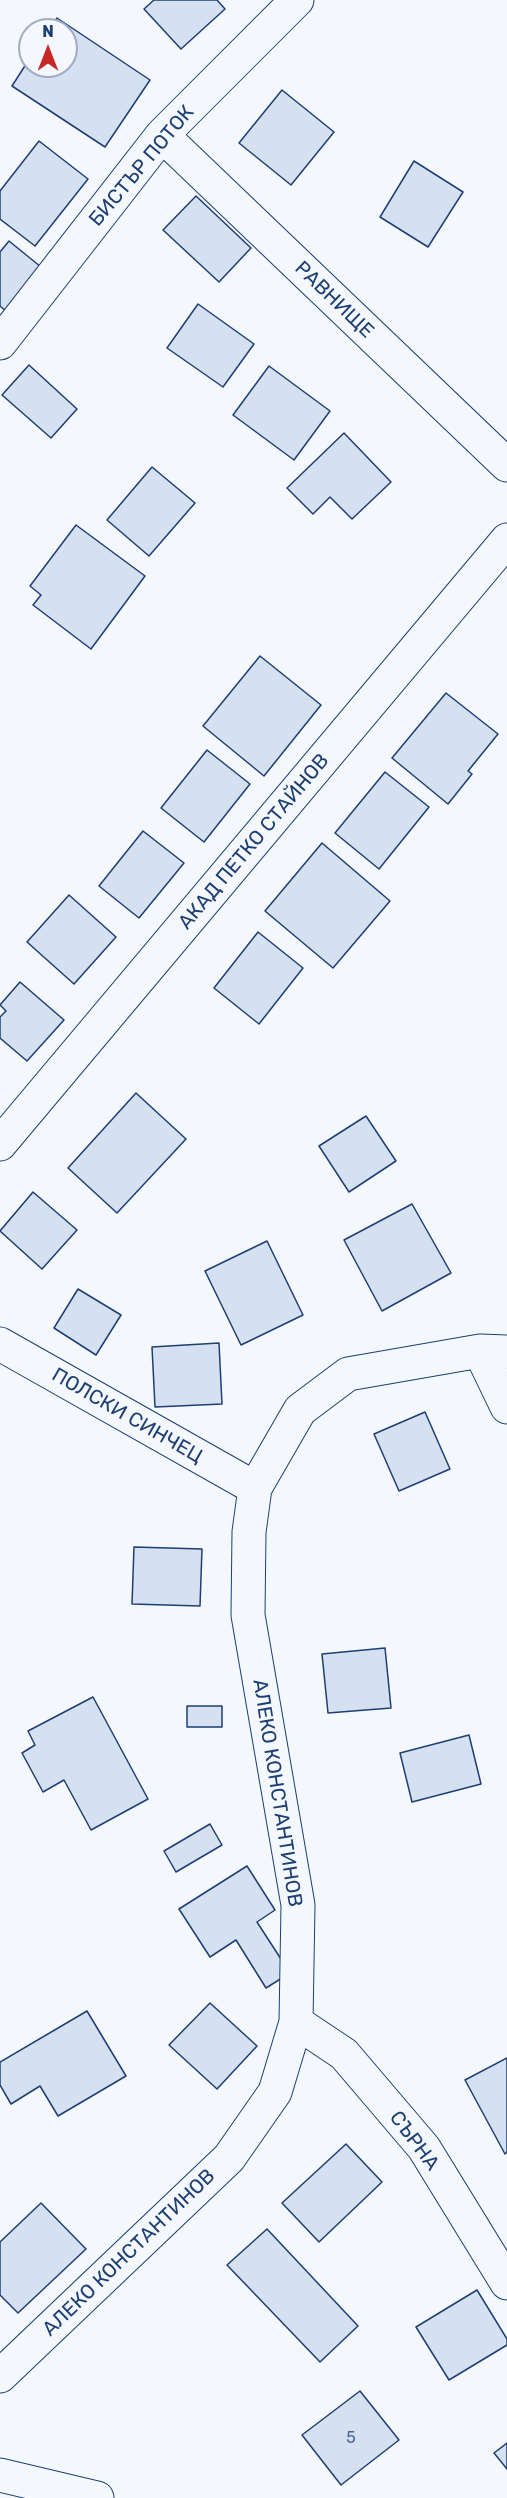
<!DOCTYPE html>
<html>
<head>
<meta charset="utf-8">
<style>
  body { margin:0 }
  #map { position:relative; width:507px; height:2498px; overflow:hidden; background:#f4f7fb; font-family:Rubik,sans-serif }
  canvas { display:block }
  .north { position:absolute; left:18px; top:18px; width:60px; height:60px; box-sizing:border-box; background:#f4f7fb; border:2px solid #9eadc5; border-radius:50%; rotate:0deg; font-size:16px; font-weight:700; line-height:24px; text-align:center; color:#1d3f73 }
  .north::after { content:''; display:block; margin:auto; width:21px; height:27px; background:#c62828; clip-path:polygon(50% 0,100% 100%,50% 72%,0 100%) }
</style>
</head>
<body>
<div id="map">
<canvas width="507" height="2498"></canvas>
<div class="north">N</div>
</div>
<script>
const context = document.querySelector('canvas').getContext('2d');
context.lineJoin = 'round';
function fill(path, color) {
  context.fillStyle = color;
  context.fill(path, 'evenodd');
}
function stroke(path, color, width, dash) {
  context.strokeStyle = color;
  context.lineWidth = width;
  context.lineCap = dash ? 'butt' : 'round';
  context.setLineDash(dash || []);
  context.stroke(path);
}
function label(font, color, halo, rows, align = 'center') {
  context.font = font + ' Rubik,sans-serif';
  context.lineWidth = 4.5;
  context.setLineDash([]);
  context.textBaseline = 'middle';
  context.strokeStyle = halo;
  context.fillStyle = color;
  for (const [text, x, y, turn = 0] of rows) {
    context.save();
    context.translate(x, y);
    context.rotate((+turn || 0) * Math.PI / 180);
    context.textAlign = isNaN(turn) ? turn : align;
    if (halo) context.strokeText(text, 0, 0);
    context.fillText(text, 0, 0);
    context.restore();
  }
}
const building = new Path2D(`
  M154,0h63l8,9 -44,40 -37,-40z
  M57,18l93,62 -45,67 -93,-61 18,-28v8h36v-36h-17z
  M282,90l52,42 -43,53 -52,-42z
  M39,141l49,38 -53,67 -35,-27v-28z
  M414,161l49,31 -35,55 -48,-30z
  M196,196l55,52 -32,34 -56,-52z
  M9,241l32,26 -35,44 -6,-5v-54z
  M198,304l56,40 -31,43 -56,-39z
  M29,365l48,44 -26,29 -49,-43z
  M269,366l61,45 -36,49 -61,-45z
  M344,433l47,49 -39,37 -22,-22 -17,17 -26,-26z
  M152,467l43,36 -46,53 -42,-36z
  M76,525l69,51 -54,73 -58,-44 8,-10 -11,-9z
  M260,656l61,49 -57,71 -61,-50z
  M446,693l52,41 -30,37 4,3 -24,30 -56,-46z
  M207,750l43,34 -46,58 -43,-34z
  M385,772l44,35 -50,62 -44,-36z
  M143,831l41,32 -45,55 -40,-32z
  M322,843l68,58 -57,67 -68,-57z
  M69,895l47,42 -42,47 -47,-42z
  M258,932l45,36 -44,56 -45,-36z
  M20,982l44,38 -37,41 -27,-23v-21l6,-6 -6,-6z
  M136,1093l50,46 -69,74 -49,-45z
  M366,1116l30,45 -47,31 -30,-46z
  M33,1192l44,38 -35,39 -42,-38z
  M412,1204l39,69 -69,38 -38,-71z
  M267,1241l36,74 -62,30 -36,-74z
  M78,1289l43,26 -25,40 -42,-27z
  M219,1343l3,61 -67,3 -3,-60z
  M425,1412l25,57 -51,22 -25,-57z
  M134,1547l68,2 -2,57 -68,-2z
  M385,1648l6,60 -63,5 -6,-59z
  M93,1697l55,102 -57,31 -27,-50 -21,12 -21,-39 13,-8 -7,-14z
  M187,1706h35v21h-35z
  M469,1735l12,49 -69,18 -12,-49z
  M210,1824l12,21 -46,27 -12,-21z
  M247,1866l28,44 -18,12 33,51 -24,15 -30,-48 -26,17 -31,-48z
  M210,2003l47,43 -40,43 -48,-44z
  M87,2011l39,65 -68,40 -18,-30 -29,18 -11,-19v-23z
  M507,2058v94l-2,2 -40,-74z
  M346,2144l36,38 -63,60 -37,-39z
  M41,2203l45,46 -68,64 -18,-18v-53z
  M267,2229l91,97 -38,36 -93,-97z
  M477,2290l30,49v6l-58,35 -33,-53z
  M360,2391l39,49 -58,45 -39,-50z
  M507,2443v26l-13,-16z`);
const street = new Path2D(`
  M162,135l345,330
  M0,343l162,-208 135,-135
  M0,1144l507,-604
  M0,1344l255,144
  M480,1351l27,56
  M296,2022l48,32 80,94 83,135
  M0,2376l229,-218 46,-66 21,-70 2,-117 -50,-290 1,-83 6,-44 45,-78 48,-36 132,-23 27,1
  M0,2475l97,23`);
const numberNames = [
  ["5",351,2438]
];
const streetNames = [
  ["БИСТЪР ПОТОК",142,166,-50],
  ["РАВНИЩЕ",334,300,44],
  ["АКАД ПЕТКО СТАЙНОВ",254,842,-50],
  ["ПОЛСКИ СИНЧЕЦ",127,1416,30],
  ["АЛЕКО КОНСТАНТИНОВ",277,1793,81],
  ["СЪРНА",414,2141,53],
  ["АЛЕКО КОНСТАНТИНОВ",129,2253,-44]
];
fill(building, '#d5e0f0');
stroke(building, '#1d3f73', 1.5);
stroke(street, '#1d3f73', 35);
stroke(street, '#f4f7fb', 33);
label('16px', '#4b6792', null, numberNames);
label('20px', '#1d3f73', '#f4f7fb', streetNames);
</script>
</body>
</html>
